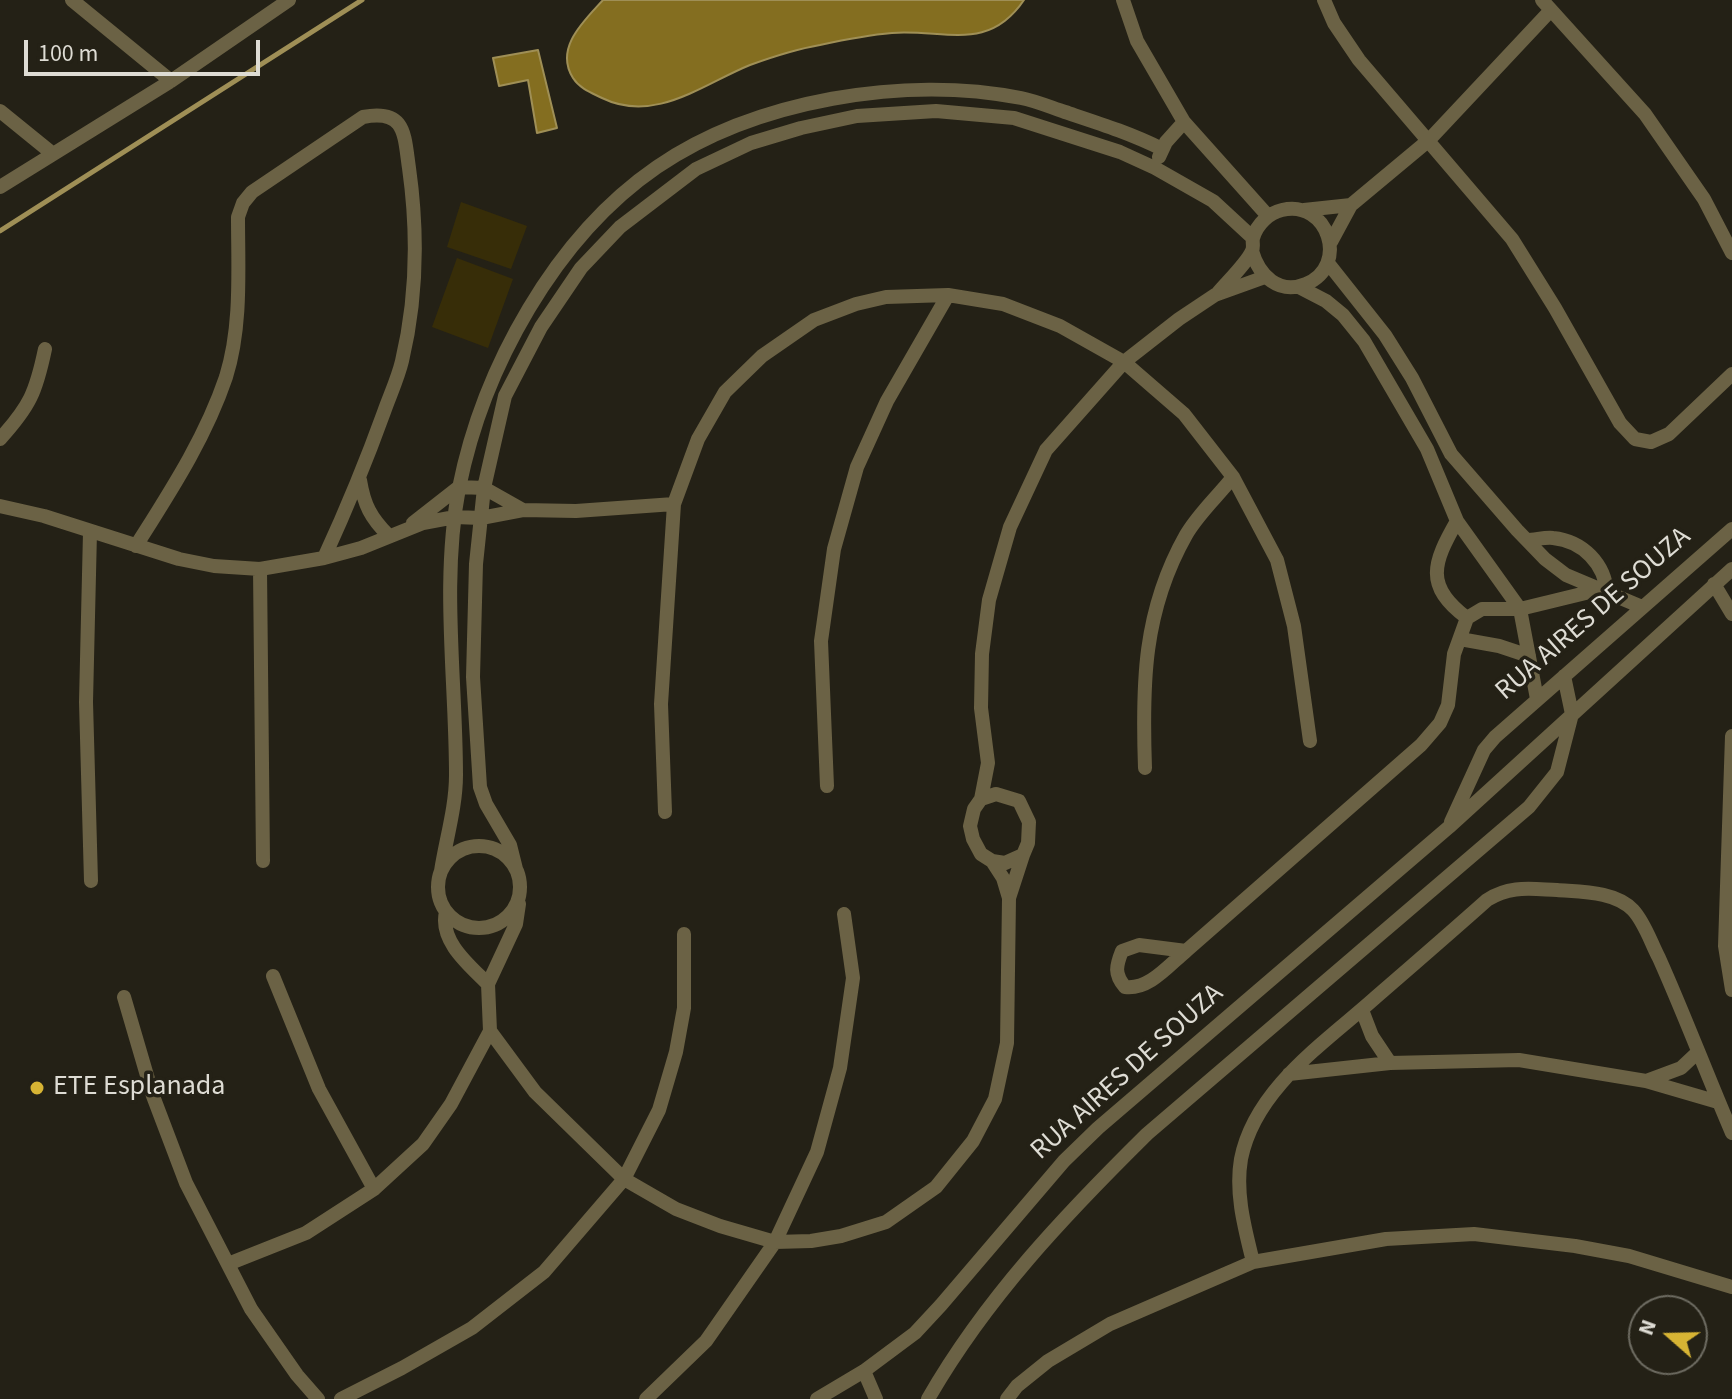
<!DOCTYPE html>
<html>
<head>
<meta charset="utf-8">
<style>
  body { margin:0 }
  #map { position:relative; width:1732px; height:1399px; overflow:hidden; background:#242116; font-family:"Source Sans 3",sans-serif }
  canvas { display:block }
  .north { position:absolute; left:1628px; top:1295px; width:80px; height:80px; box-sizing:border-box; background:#242116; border:2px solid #6e6c62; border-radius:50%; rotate:290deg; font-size:22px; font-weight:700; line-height:32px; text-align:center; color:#dedcd4 }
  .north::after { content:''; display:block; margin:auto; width:28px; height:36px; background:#d7b434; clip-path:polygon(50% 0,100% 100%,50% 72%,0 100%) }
  .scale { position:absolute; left:24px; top:40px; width:236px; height:36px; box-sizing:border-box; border:4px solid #dedcd4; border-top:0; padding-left:10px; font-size:24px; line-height:28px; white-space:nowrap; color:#dedcd4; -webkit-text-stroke:6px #242116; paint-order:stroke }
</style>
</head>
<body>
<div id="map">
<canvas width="1732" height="1399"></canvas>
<div class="north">N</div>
<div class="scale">100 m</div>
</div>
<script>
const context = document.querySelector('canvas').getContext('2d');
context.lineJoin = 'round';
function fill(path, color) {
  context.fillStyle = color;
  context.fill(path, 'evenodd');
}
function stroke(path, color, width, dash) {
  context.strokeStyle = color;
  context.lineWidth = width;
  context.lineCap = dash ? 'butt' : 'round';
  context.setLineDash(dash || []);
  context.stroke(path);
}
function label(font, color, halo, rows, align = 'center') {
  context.font = font + ' "Source Sans 3",sans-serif';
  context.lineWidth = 7;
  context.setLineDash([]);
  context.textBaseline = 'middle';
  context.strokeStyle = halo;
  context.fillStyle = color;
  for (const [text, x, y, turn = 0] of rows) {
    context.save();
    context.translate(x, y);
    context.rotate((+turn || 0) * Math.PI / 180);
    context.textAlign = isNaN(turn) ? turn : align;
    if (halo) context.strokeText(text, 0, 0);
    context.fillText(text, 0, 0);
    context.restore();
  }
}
const green = new Path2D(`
  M461,202l66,24 -16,43 -64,-22z
  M457,258l56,21 -25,69 -56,-21z`);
const water = new Path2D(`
  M603,0h421c-36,53 -79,29 -132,33 -24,2 -49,7 -72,12 -23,4 -48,12 -70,20 -47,19 -95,59 -148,33 -10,-5 -22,-9 -29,-20 -19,-30 11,-57 30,-78z
  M538,50l19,78 -20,5 -9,-53 -29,6 -6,-28z`);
const stream = new Path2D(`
  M0,231l362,-231`);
const street = new Path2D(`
  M72,0l99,81
  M1123,0l14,41 47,81 84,94
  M1324,0l10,23 25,37 153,179 43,69 65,115 15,16 16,3 18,-8 63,-60
  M1542,0l103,114 59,85 28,54
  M0,111l53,43
  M1159,157l7,-15 18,-20
  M0,187l171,-106 118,-81
  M1304,210l47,-5
  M1331,242l20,-37 78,-65 122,-130
  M1328,263l57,72 27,43 39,76 66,76 28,29 21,16 76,32
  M1299,287l27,14 17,14 21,26 63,108 30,72 63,88 17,90
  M1217,294c9,-11 30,-31 35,-43 2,-4 0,-9 1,-13 4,-14 16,-25 29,-28 46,-11 68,56 24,74 -27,11 -47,-8 -54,-33
  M0,439c30,-33 36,-47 45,-90
  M360,480c4,25 11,38 28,55
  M0,506l44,10 135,43 35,7 46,3 64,-11 37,-10 62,-25 32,-6 26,1 42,-8 53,1 98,-7
  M1457,521c-24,42 -33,65 10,97
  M413,523l46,-36 25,1 39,22
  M90,532l-4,170 5,179
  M1527,540c8,0 18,-3 26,-2 30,3 52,26 54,55
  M136,546c34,-54 69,-107 90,-169 16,-51 12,-108 12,-160l5,-14 9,-11 111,-75c43,-8 41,17 46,51 9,64 8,130 -7,193 -4,17 -12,34 -18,51 -18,50 -38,98 -60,146
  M260,569l3,292
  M1714,584l18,30
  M1460,639l39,7 30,10
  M1732,736l-7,210 7,44
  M1145,768c-3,-84 -2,-157 41,-233 12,-21 32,-39 47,-58
  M827,786l-6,-145 13,-92 23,-82 30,-66 61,-106
  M981,799l15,-5 23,7 10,21 -1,21 -5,12 -18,8 -13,-2 -11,-7 -8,-15 -3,-13 4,-17 7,-10 7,-36 -7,-55 1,-54 7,-54 21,-73 36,-77 78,-88 55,-43 36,-24 50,-18
  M665,812l-4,-108 13,-200 24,-65 27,-47 37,-36 52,-36 42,-16 30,-7 62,-2 55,9 57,22 64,36 60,52 49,63 44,83 17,66 16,115
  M1451,822l33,-72 11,-13 237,-208
  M438 887a41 41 0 1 1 82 0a41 41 0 1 1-82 0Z
  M992,861l11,17 6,20
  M516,869l-6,-24 -24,-41 -6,-17 -7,-110 3,-113 8,-76 21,-92 36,-69 40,-59 39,-41 76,-58 55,-26 50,-15 56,-12 79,-5 78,7 106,34 35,16 58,33 40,37
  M441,871c5,-32 15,-64 15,-96 0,-95 -15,-193 3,-287 24,-120 96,-251 198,-321 98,-67 248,-92 364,-69 15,3 29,9 44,14 33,11 65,21 97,37
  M446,912c-7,29 23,53 42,72l28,-60 3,-20
  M1186,951l-47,-6 -17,6c-6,15 -8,23 3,36 24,3 43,-21 61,-36l235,-206 19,-22 8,-18 6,-51 13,-36 15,-9h38l78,-19
  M273,976l46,113 55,100
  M488,984l2,47 45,61 89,87 52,30 44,17 55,16 36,-1 30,-5 45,-14 50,-35 37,-46 22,-42 12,-56 2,-145 14,-43
  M124,997l29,99 33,87 65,126 46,66 21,24
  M1362,1010l10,26 18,27
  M1289,1074l101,-11 129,-3 127,21 72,21
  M1646,1081l35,-13 17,-16
  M1253,1262c-8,-33 -18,-68 -12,-103 14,-71 85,-117 135,-162 37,-32 74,-64 111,-97 23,-15 44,-11 70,-10 24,2 58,1 76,20 12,13 18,33 26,48 26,58 48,117 73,175
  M228,1264l78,-31 68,-44 49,-45 28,-40 39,-73
  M864,1371l12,28
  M341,1399l61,-31 70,-40 72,-56 80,-93 35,-69 17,-58 8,-44v-74
  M646,1399l60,-58 69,-99 42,-90 23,-84 13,-90 -9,-64
  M817,1399l47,-28 51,-38 26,-28 123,-144 34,-33 351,-301 283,-258
  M928,1399c58,-101 136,-183 219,-265l382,-327 28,-35 15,-58 -8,-38
  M1007,1399l10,-13 31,-25 62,-37 143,-62 133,-23 88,-5 101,12 54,10 103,31`);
const markers = [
  [37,1088,8,"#d7b434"]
];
const streetNames = [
  ["RUA AIRES DE SOUZA",1594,615,-41],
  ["RUA AIRES DE SOUZA",1128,1073,-42]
];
const poiNames = [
  ["ETE Esplanada",53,1088]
];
fill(green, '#372d08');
fill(water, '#846e20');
stroke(water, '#9f8f56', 2);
stroke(stream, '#9f8f56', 5);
stroke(street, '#6b6245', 14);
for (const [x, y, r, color] of markers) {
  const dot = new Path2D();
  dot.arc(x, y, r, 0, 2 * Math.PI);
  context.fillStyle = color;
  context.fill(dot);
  stroke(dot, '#242116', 3);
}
label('28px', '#dedcd4', '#242116', streetNames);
label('28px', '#dedcd4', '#242116', poiNames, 'left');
</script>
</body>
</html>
